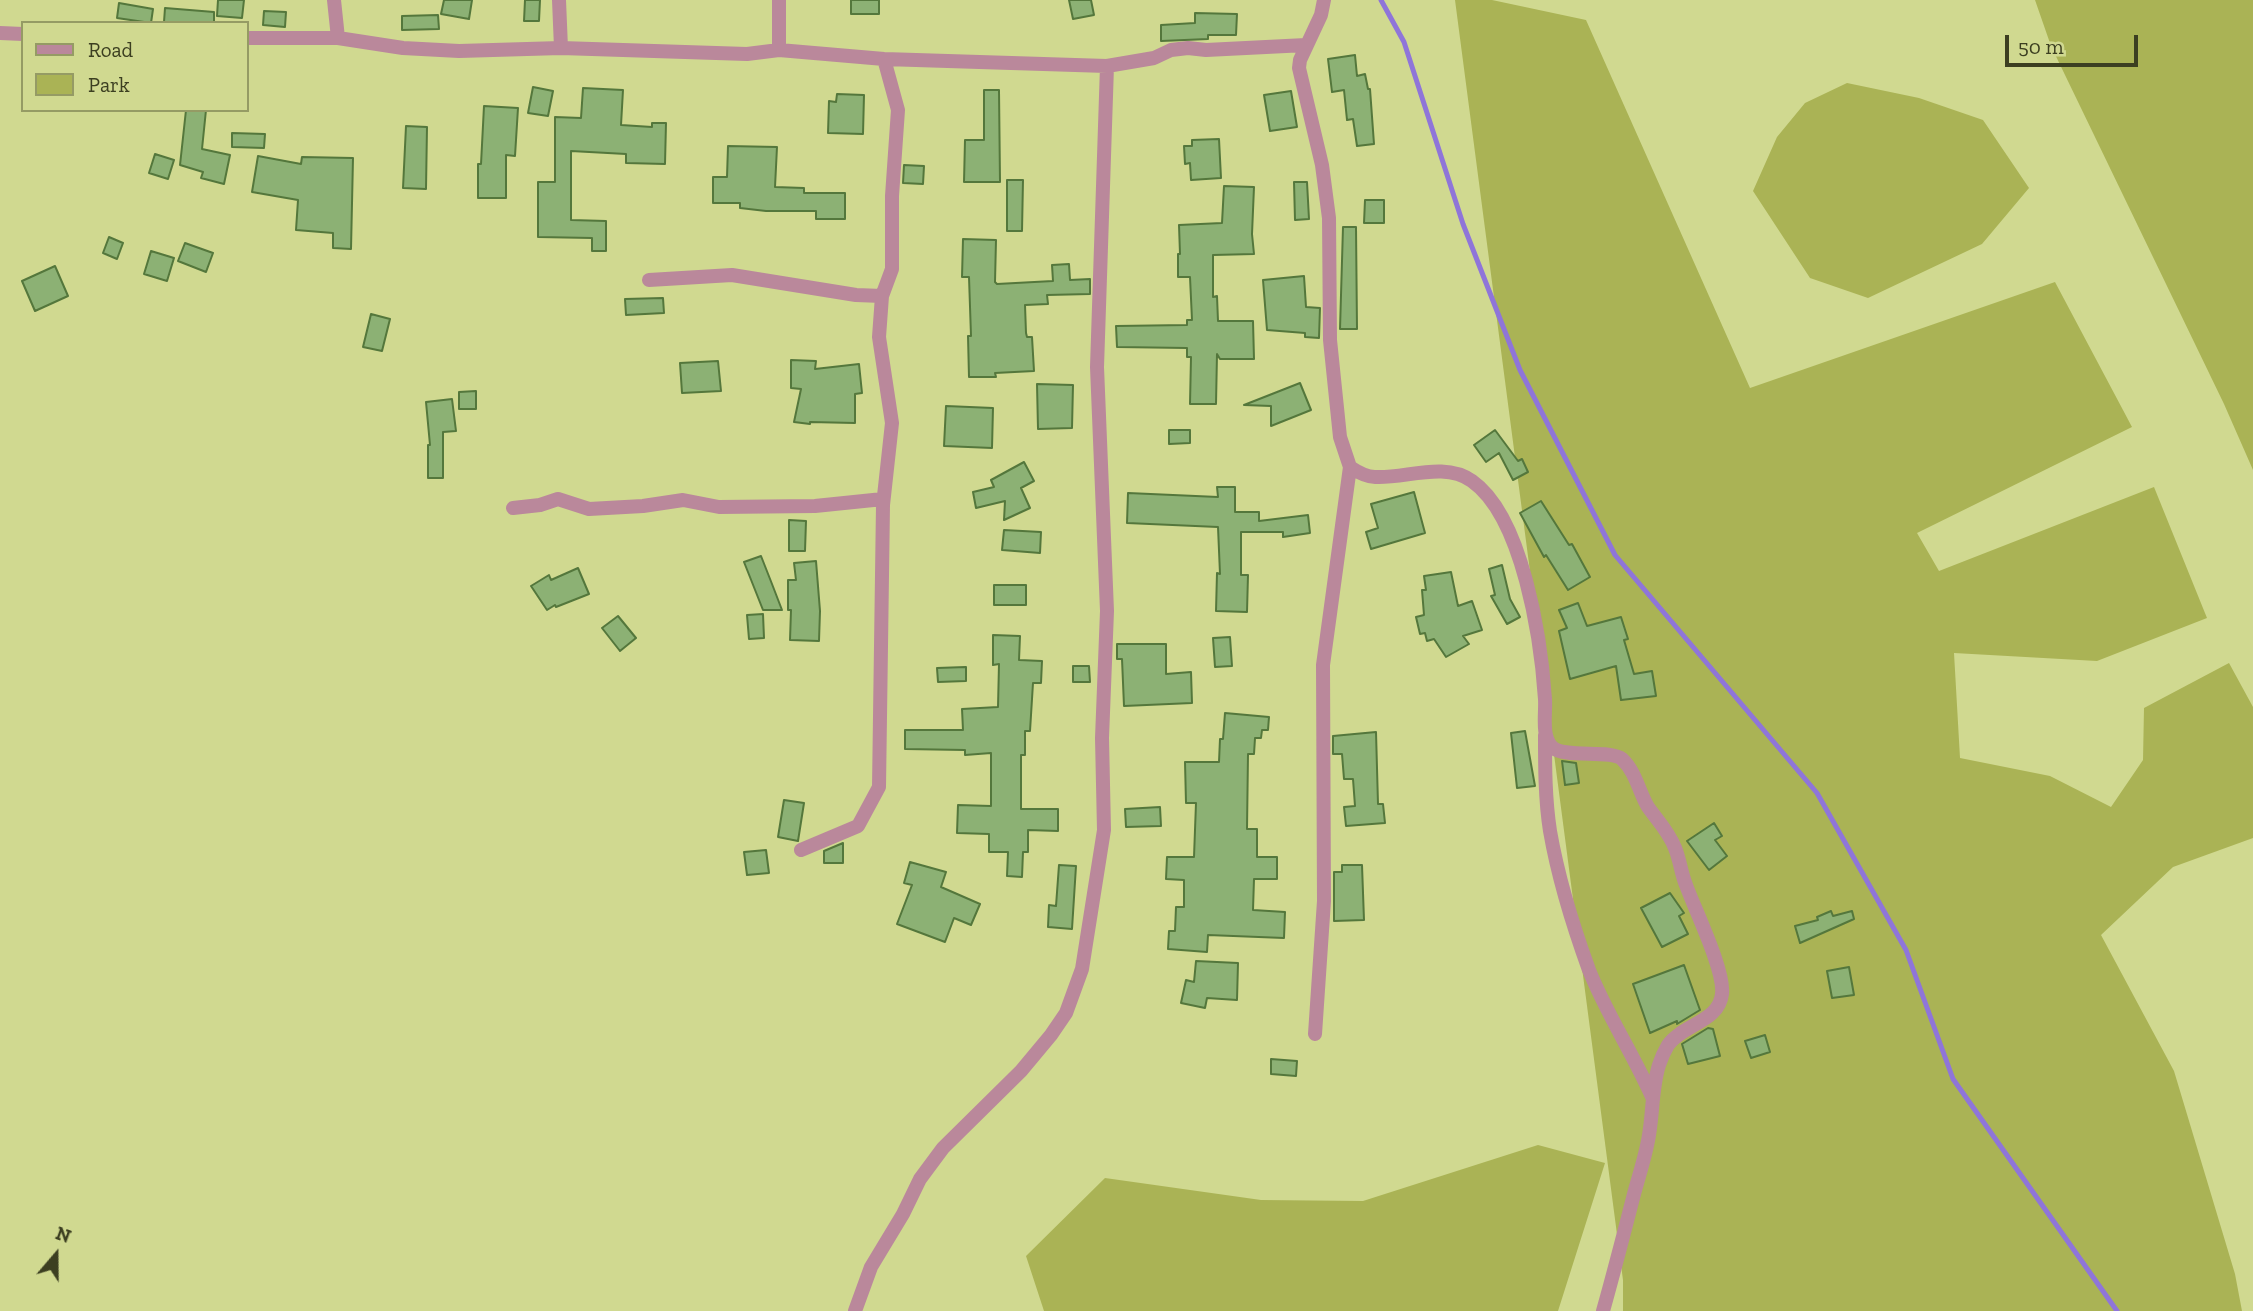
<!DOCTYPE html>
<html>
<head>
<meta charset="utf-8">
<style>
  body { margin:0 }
  #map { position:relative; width:2253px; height:1311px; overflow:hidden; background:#d0d990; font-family:"Zilla Slab",serif }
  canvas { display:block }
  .legend { position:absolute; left:21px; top:21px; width:228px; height:91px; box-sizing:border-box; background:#d0d990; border:2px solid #959b64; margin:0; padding:9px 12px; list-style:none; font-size:21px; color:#3c3f21 }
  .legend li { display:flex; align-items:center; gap:14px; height:35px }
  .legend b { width:35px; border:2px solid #959b64 }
  .north { position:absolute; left:21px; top:1220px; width:70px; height:70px; -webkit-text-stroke:5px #d0d990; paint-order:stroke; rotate:20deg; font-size:19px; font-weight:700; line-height:28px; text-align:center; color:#3c3f21 }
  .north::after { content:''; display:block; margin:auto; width:24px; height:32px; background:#3c3f21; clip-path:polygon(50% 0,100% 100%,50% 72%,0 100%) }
  .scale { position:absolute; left:2005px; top:35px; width:133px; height:32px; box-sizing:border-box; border:4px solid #3c3f21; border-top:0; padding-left:9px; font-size:21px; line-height:24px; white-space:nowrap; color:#3c3f21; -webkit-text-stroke:5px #d0d990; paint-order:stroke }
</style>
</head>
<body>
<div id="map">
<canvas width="2253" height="1311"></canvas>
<ul class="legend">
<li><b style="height:9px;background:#ba889b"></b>Road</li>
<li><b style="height:19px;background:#aab355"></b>Park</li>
</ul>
<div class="north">N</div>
<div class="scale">50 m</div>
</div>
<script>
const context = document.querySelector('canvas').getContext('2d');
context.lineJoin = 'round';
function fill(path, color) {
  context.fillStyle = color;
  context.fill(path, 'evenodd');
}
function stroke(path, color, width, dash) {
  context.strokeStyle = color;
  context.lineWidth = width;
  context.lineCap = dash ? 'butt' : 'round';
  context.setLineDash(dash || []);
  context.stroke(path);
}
const green = new Path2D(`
  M1455,0h37l94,20 164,368 305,-106 77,145 -215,106 22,38 215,-84 53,131 -110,43 -143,-8 6,105 90,18 61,31 32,-47 1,-52 85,-45 24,44v131l-80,29 -72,68 73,136 61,203 7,37h-619v-31z
  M2035,0h218v470l-29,-66 -173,-358z
  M1847,83l72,15 64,22 46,68 -47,56 -114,54 -58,-20 -57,-87 24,-54 28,-34z
  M1538,1145l67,18 -47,148h-514l-18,-55 79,-78 156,22 102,1z`);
const stream = new Path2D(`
  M1381,0l23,42 59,182 57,146 95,185 202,238 89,157 47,129 164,232`);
const building = new Path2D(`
  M218,0h26l-2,18 -25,-2z
  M444,0h28l-3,19 -28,-5z
  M525,0h15l-1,21h-15z
  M851,0h28v14h-28z
  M1069,0h22l3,15 -21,4z
  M119,3l34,6 -2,14 -34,-5z
  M165,8l49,4v11l-50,-1z
  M264,11l22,1 -1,15 -22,-2z
  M1195,13l42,1 -1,21h-28v4l-47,2v-16l34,-2z
  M438,15l1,14 -37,1v-14z
  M1355,55l2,21 8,-2 3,15h2l4,55 -17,2 -4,-27 -6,1 -3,-30 -12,2 -4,-33z
  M533,87l20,4 -5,25 -20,-3z
  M583,88l40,2 -2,35 31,2v-4h14l-1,41 -39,-1v-9l-55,-3v69l35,1v30h-14v-13l-54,-1v-55h17v-65l26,1z
  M984,90h15l1,92h-36l1,-42h19z
  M1291,91l6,36 -27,4 -6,-36z
  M837,94l27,1 -1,39 -35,-1 1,-32 7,1z
  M484,106l34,2 -3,48 -9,-1v43h-28v-34h3z
  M186,110h20l-4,39 28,6 -6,29 -23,-6 2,-6 -23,-7z
  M406,126l21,1 -1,62 -23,-1z
  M232,133l33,1 -1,14 -32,-1z
  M1219,139l2,39 -30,2 -1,-17 -5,1 -1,-18h8v-6z
  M728,146l49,1 -2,40 29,1v5h41v26h-29v-8h-50l-26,-3v-5h-27v-26h14z
  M155,154l19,6 -6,19 -19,-6z
  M258,156l43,8 1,-7 51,1 -2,91 -18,-1v-15l-37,-3 2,-30 -46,-8z
  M904,165l20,1 -1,18 -20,-1z
  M1007,180h16l-1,51h-15z
  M1294,182h13l2,37 -14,1z
  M1224,186l30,1 -2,47 2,20 -41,1v42l4,-1 1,25h35l1,38h-34l-3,-5 -1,50h-26l1,-47h-4v-9l-70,-1 -1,-21 71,-1v-5h5l-2,-43h-12v-23h2l-1,-29 43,-2z
  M1365,200h19v23h-20z
  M1343,227h13l1,102h-17z
  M109,237l14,6 -6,16 -14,-6z
  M963,239l33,1 -1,42 2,2 56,-3 -1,-16 17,-1 1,16 20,-1v15l-43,1 1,9 -23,1 1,28 1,4h5l2,34 -39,2 1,4h-27l-1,-41h3l-2,-59h-7z
  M185,243l28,10 -7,19 -28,-11z
  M151,251l23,7 -7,23 -23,-7z
  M55,266l13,30 -33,15 -13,-30z
  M1304,276l2,31 14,1 -1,30 -14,-1v-4l-38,-3 -4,-50z
  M663,298l1,15 -38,2 -1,-16z
  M371,314l19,5 -8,32 -19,-4z
  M791,360l25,1 -1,8 44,-5 3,29 -7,1v29l-45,-1v2l-16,-2 7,-33 -10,-1z
  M718,361l3,30 -39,2 -2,-30z
  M1300,383l11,27 -40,16v-20l-27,-1z
  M1037,384l36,1 -1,43 -34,1z
  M476,391v18h-17v-17z
  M452,399l4,32 -13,1v46h-15v-33h2l-4,-43z
  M946,406l47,2 -1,40 -48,-2z
  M1169,430h21v13l-21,1z
  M1495,430l23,31 4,-2 6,13 -15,8 -14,-27 -13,9 -12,-17z
  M1024,462l10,19 -13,7 9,20 -26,12 1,-19 -29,7 -3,-16 21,-5 -3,-7z
  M1217,487h18v25h24v9l49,-6 2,18 -27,4v-5h-42v43h7l-1,37 -31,-1 1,-38 3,1 -2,-47 -91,-4 1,-30 90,4z
  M1414,492l11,41 -54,16 -5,-17 12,-4 -7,-24z
  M1541,501l28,44 3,-1 18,33 -22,13 -22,-35 -2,2 -24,-44z
  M789,520l17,1 -1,30h-16z
  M1004,530l37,2 -1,21 -38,-3z
  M761,556l11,28 10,26h-19l-19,-48z
  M816,561l4,50 -1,30 -29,-1 1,-30h-3v-30h8l-2,-17z
  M1502,565l8,34 10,18 -13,7 -16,-28 4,-1 -6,-26z
  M578,568l11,26 -33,13 -1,-2 -8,5 -16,-24 18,-11 2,5z
  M1451,572l7,34 14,-5 10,29 -19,6 6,8 -23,13 -12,-18 -7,2 -2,-8 -5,1 -4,-17 8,-2 -2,-25h4l-2,-14z
  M994,585h32v20h-32z
  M1578,603l9,23 34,-9 7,22 -4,1 10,34 18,-3 4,25 -35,4 -5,-34 -46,13 -11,-48 8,-3 -8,-18z
  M763,614l1,24 -15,1 -2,-24z
  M618,616l18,22 -16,13 -18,-23z
  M993,635l27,1 -1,24 23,1 -1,22h-8l-3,48h-5v24h-4v54h37v22l-30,-1v22h-5l-1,25 -15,-1 1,-24h-19v-18l-32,-1 1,-28 33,1v-53l-26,2v-5l-60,-1v-19h58l-1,-21 36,-2 1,-43 -6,1z
  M1230,637l2,29 -17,1 -2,-29z
  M1117,644h49v30l25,-2 1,31 -68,3 -2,-47h-5z
  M1073,666h16l1,16h-17z
  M966,667v14l-28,1 -1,-14z
  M1225,713l44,4 -1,13h-6l-1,8h-6l-1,16h-6l-1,75h10v28h20v22h-23l-1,31 32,2 -1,26 -76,-3 -1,17 -39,-3 1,-18h6l1,-24h8v-27l-18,-1 1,-22h27l2,-54h-10l-1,-41h34l1,-23h3z
  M1525,731l10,55 -18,2 -6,-55z
  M1376,732l2,72h5l2,19 -39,3 -2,-19 11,-1 -2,-27h-9l-2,-25h-9v-18z
  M1562,761l14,2 3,20 -14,2z
  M784,800l20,3 -6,38 -20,-4z
  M1160,807l1,19 -35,1 -1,-18z
  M1714,823l8,13 -7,4 12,16 -18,14 -22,-29z
  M843,843v20h-19v-12z
  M766,850l3,23 -22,2 -3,-23z
  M910,862l36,10 -5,15 39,17 -9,21 -17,-7 -9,24 -48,-18 15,-39 -8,-2z
  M1059,865l17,1 -4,63 -24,-2 1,-22 7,1z
  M1342,865h20l2,55 -30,1v-49h8z
  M1670,893l14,20 -5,3 9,18 -26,13 -21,-39z
  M1831,911l2,5 19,-5 2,8 -54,24 -5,-17 23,-6 -1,-3z
  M1196,961l42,2 -1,37 -30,-2 -2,10 -24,-5 5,-23 8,2z
  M1684,965l16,45 -23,14v-3l-27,12 -17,-49z
  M1849,967l5,28 -22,3 -5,-27z
  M1708,1028l5,1 7,27 -32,8 -6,-20z
  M1765,1035l5,17 -19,6 -6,-17z
  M1271,1059l26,2 -1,15 -25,-2z`);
const minor = new Path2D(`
  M334,0l4,38 65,10 56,3 102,-3 186,6 32,-4 105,9 223,7 47,-8 17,-8 17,-2 18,2 100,-5
  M559,0l2,48
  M1324,0l-3,15 -21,45 -1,8 23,97 7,53 1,122 10,97 10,30c6,4 17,10 25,10 30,2 69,-16 97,4 51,36 69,158 73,218 1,14 -4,37 7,48 12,12 58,2 70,12 14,13 17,33 26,48 10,14 21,25 27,41 5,12 6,25 11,37 9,25 39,86 36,109 -3,28 -39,30 -54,51 -3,5 -7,14 -9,20 -7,22 -6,47 -10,70 -3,20 -10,40 -15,59 -10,39 -20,78 -31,117
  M0,33l23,1
  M247,38h91
  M779,50v-50
  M649,280l83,-5 124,20 26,1
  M513,508l27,-3 18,-6 31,10 54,-3 40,-6 36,7 96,-1 68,-7
  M1545,735c0,31 0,64 5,96 8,46 23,95 39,139 18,45 45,85 64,129
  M801,850l57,-24 21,-39 4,-282 9,-82 -13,-86 3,-41 10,-27v-73l6,-86 -14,-51
  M1315,1034l9,-133 -1,-236 27,-198
  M855,1311l16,-44 32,-53 17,-35 23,-31 78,-77 30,-36 15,-22 16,-44 22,-139 -2,-92 5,-127 -10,-244 10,-301`);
fill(green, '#aab355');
stroke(stream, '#8f75d9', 5);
fill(building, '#8cb174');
stroke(building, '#54773c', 2);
stroke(minor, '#ba889b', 14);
</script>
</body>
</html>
